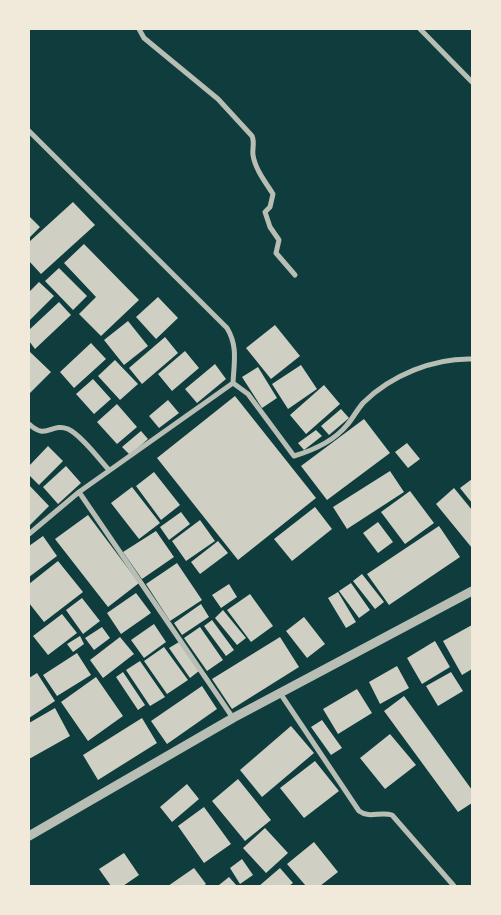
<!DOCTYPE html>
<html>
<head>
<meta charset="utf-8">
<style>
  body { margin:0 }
  #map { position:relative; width:501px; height:915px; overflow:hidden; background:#0f3d3e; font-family:Figtree,sans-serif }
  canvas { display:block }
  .frame { position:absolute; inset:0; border:30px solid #f1e9da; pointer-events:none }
</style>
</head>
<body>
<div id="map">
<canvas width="501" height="915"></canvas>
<div class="frame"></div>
</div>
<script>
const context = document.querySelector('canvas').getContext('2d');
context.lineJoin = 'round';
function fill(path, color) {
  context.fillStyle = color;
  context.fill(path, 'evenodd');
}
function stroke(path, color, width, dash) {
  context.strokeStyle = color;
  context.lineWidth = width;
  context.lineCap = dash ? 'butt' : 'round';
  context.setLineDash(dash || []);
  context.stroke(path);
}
const building = new Path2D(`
  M73,202l22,23 -54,49 -12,-13v-19z
  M29,216l11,11 -11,11z
  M84,244l55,56 -38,36 -22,-22 17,-17 -32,-34z
  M59,268l28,28 -14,14 -28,-29z
  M39,282l15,14 -25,25v-29z
  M158,297l20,21 -22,21 -20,-22z
  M59,302l12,13 -36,34 -6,-8v-11z
  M128,321l20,25 -24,19 -20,-25z
  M275,325l25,31 -29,23 -25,-31z
  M165,337l13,16 -36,31 -13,-16z
  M91,343l15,16 -32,29 -14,-16z
  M29,351l22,21 -21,21 -1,-1z
  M185,351l14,17 -27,23 -14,-17z
  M115,360l23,24 -18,16 -22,-24z
  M215,364l11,15 -29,24 -12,-14z
  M301,365l16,24 -29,20 -16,-25z
  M258,367l19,31 -15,10 -20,-31z
  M93,379l18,20 -17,15 -18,-20z
  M324,385l16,19 -34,30 -16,-19z
  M235,396l81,102 -78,62 -81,-102z
  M168,400l11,13 -20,15 -10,-12z
  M117,404l20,23 -20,17 -20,-22z
  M341,409l8,9 -20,17 -8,-9z
  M364,419l26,34 -63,47 -26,-34z
  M316,430l6,6 -18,14 -6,-7z
  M141,431l7,8 -18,16 -8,-8z
  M407,443l13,16 -12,9 -13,-16z
  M48,446l15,15 -24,24 -10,-10v-9z
  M66,466l15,17 -23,21 -15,-17z
  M390,471l14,21 -57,37 -14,-22z
  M154,472l26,33 -19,15 -25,-34z
  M472,479v24l-12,-15z
  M29,485l20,21 -20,20z
  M132,487l28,36 -21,16 -28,-36z
  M454,488l18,22v38l-36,-44z
  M410,491l24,32 -29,21 -24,-32z
  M315,507l17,22 -40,32 -18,-22z
  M181,512l9,12 -21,16 -9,-13z
  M88,515l51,68 -31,24 -53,-68z
  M200,520l15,21 -29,20 -14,-20z
  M378,522l15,20 -15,11 -15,-20z
  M439,526l21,31 -71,48 -22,-31z
  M156,531l18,26 -32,22 -19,-27z
  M43,536l14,20 -28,21v-31z
  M218,541l10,12 -28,21 -9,-12z
  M58,561l25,31 -39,30 -15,-19v-19z
  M177,563l25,37 -32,21 -24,-37z
  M362,574l22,28 -9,7 -22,-28z
  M351,583l19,27 -11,8 -20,-27z
  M229,584l8,13 -16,11 -9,-13z
  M338,592l18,30 -10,6 -18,-30z
  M136,593l15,20 -30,21 -14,-21z
  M250,594l23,32 -22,16 -24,-32z
  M82,598l18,23 -17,13 -17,-24z
  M201,604l8,13 -27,18 -8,-12z
  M223,610l23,28 -9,7 -22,-27z
  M62,614l15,19 -29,22 -15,-19z
  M304,617l21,27 -18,14 -21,-27z
  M212,620l22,30 -8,6 -22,-30z
  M154,624l12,18 -22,16 -13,-18z
  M472,625v44l-10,6 -19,-34z
  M102,627l8,11 -16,12 -9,-12z
  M200,627l23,33 -16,11 -23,-33z
  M80,636l4,8 -11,8 -6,-8z
  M120,637l14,17 -31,24 -13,-18z
  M280,637l19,30 -67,42 -20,-30z
  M435,641l15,26 -28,17 -15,-26z
  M179,642l20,29 -9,7 -21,-30z
  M164,647l24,33 -21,14 -23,-33z
  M77,653l14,22 -34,21 -14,-21z
  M140,661l25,36 -15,9 -24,-36z
  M397,666l12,22 -29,16 -11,-22z
  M123,672l22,33 -7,5 -22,-33z
  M451,672l12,19 -25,15 -12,-20z
  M37,673l18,28 -26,17v-40z
  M96,677l27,39 -35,25 -27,-39z
  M202,686l15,23 -50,35 -16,-23z
  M357,689l15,24 -34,21 -15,-25z
  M404,696l68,94v13l-14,9 -74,-101z
  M55,708l15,28 -41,23v-36z
  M142,718l15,25 -59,37 -15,-25z
  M322,720l20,28 -11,7 -20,-28z
  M291,726l23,27 -52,44 -22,-27z
  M390,734l26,31 -31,24 -25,-31z
  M315,761l24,30 -35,27 -24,-30z
  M238,779l33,41 -26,21 -33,-40z
  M187,784l12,15 -27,23 -12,-15z
  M204,807l27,37 -27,19 -26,-37z
  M265,828l23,25 -22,20 -23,-25z
  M314,842l24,30 -18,14h-14l-19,-22z
  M124,853l15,22 -16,11h-12l-12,-17z
  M242,859l11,16 -13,9 -10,-16z
  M194,868l12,16 -3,2h-35z
  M280,868l13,15 -4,3h-30z
  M229,877l8,9h-17l-1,-1z`);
const minor = new Path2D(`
  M139,29l5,9 74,61 34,37c3,7 0,12 1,19 2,14 13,28 20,39l-3,13 -5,5 5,15 9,13 -3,13 19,22
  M420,29l52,53
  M29,131l198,197c11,18 7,35 6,55
  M29,424c18,17 22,-2 39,5 13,6 31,30 41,41
  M79,492l154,226
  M29,534l50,-42 154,-109 15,11 46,62c20,-6 40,-15 53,-31 6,-7 10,-15 16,-22 28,-28 71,-45 109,-44
  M280,693l79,118c11,8 21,0 33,4l62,71`);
const tertiary = new Path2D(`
  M29,836l204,-118 239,-127`);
fill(building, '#cfcfc3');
stroke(minor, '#b8beb3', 5);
stroke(tertiary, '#b8beb3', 9);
</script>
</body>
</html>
